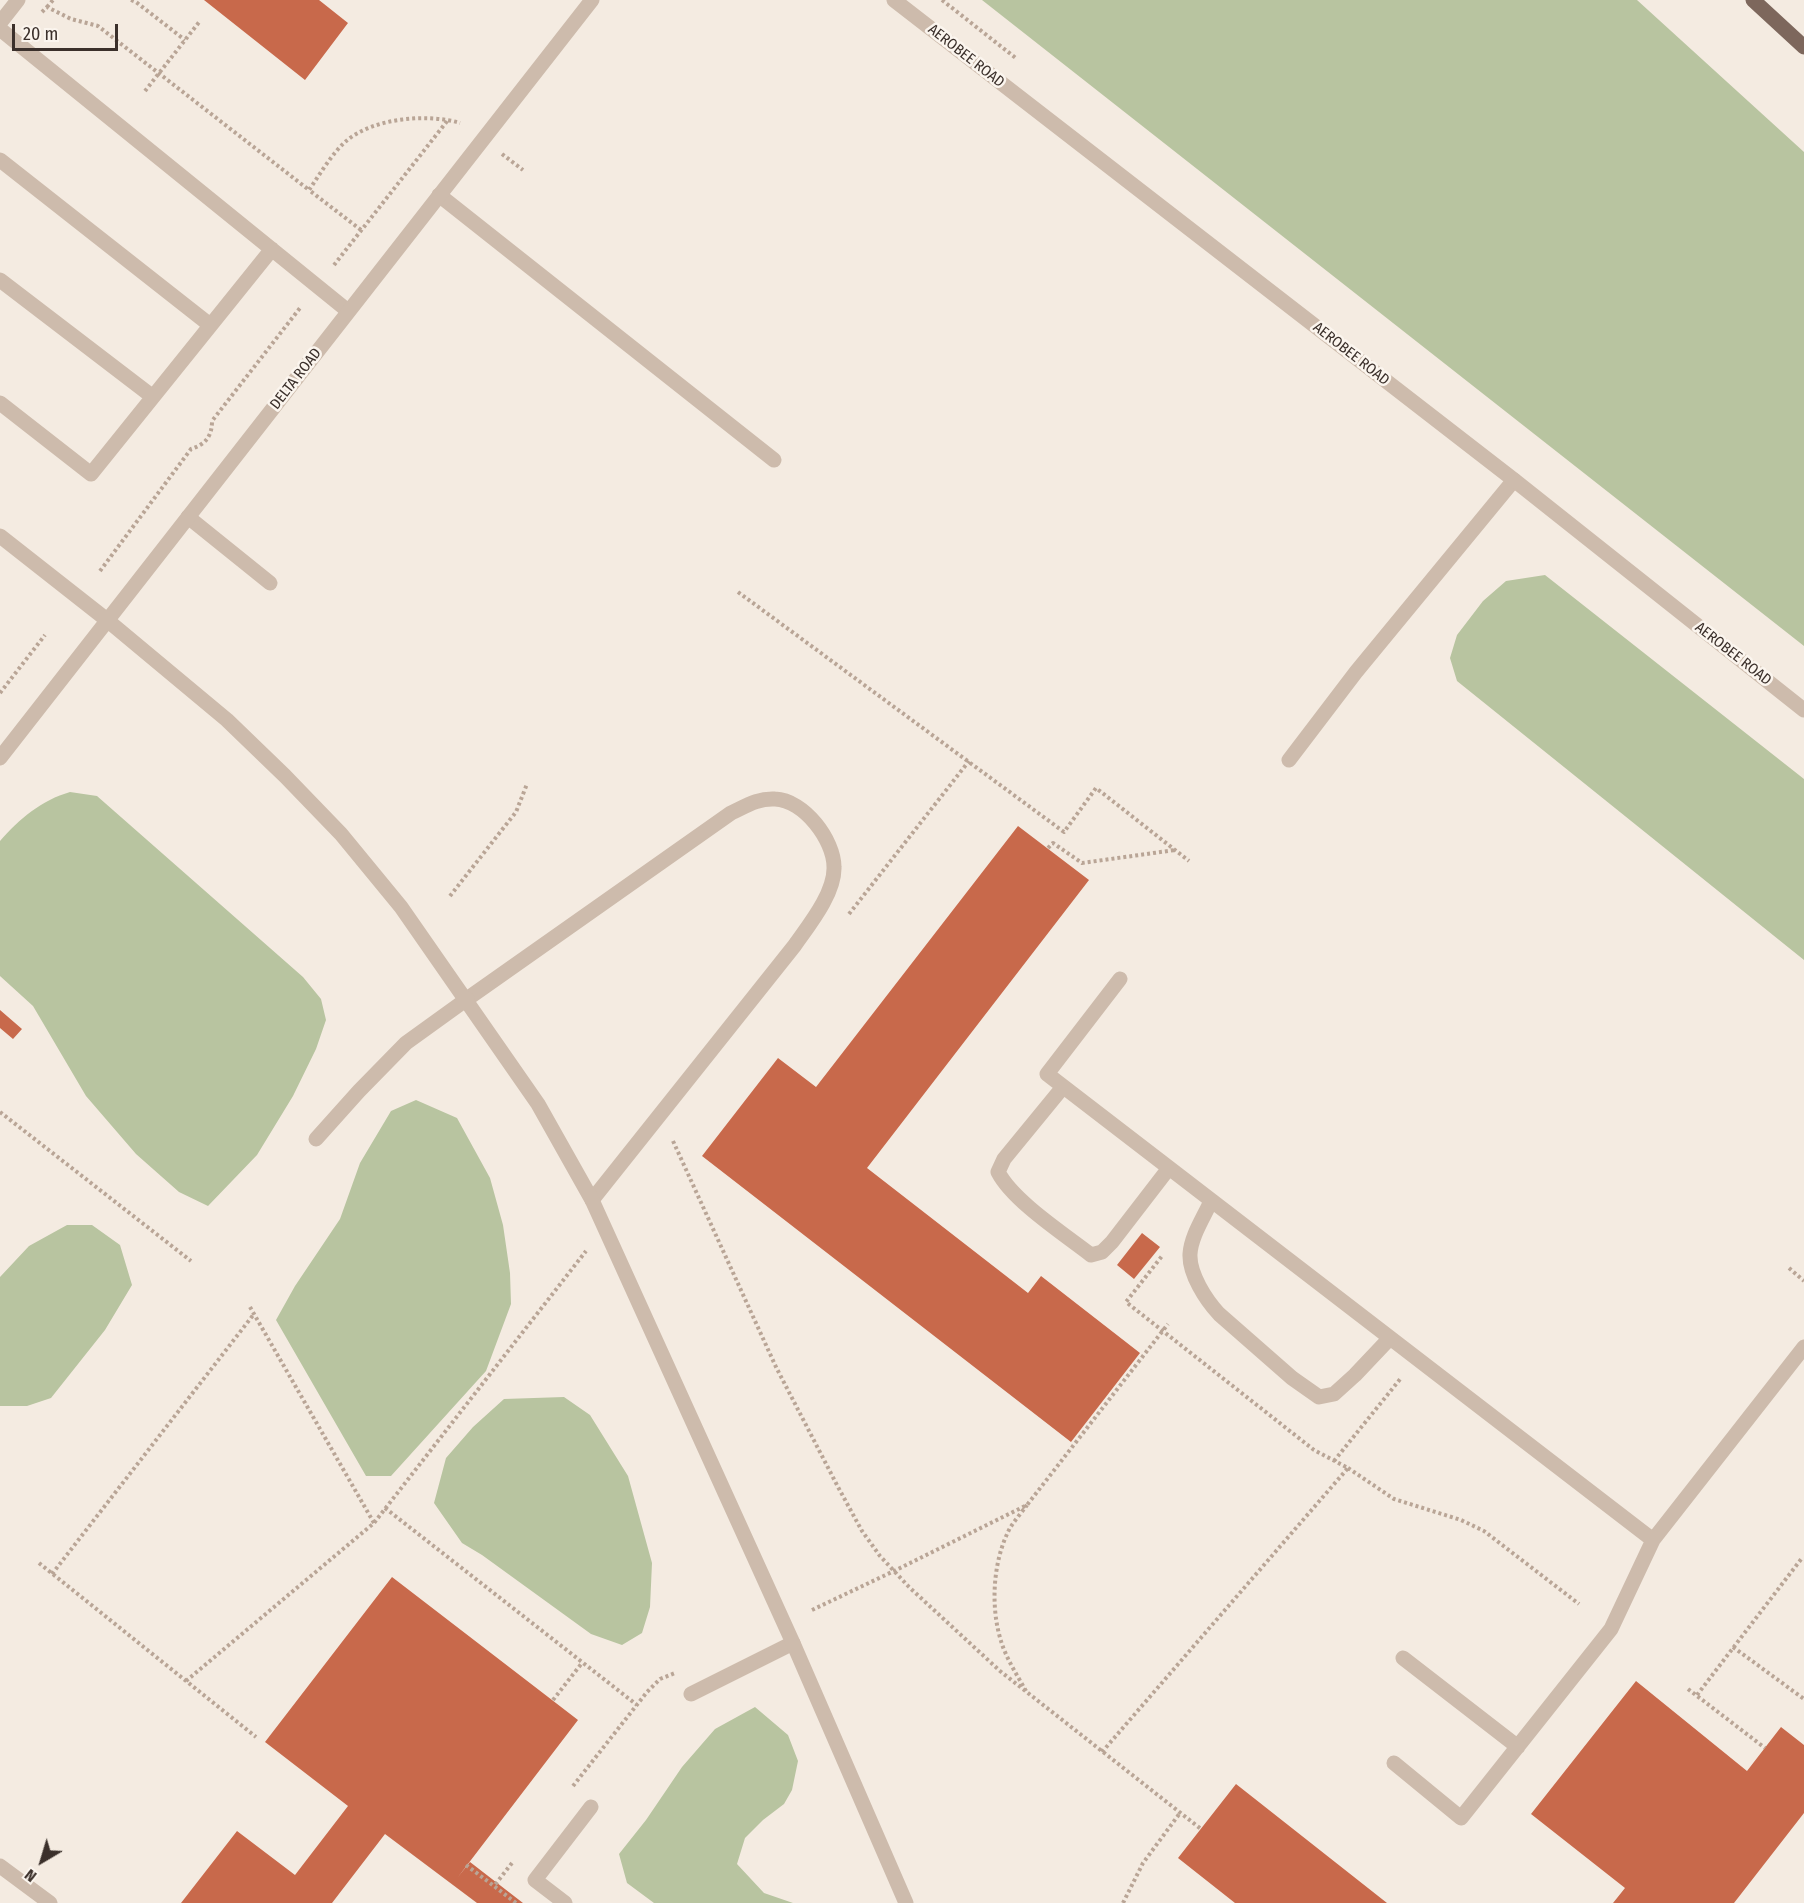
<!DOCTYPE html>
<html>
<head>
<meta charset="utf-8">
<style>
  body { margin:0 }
  #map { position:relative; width:1804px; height:1903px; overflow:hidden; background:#f4ebe1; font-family:"Fira Sans Condensed",sans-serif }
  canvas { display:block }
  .north { position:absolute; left:12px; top:1831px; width:60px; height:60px; -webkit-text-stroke:4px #fbf5ee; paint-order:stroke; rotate:218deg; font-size:16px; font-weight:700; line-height:24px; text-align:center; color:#3b302b }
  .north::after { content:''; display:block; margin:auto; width:21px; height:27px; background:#3b302b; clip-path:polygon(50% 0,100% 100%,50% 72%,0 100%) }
  .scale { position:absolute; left:12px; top:24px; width:106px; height:27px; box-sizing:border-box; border:3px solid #3b302b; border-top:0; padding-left:8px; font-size:18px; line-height:21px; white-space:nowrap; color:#3b302b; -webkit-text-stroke:4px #fbf5ee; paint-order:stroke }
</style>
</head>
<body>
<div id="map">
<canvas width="1804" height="1903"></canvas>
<div class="north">N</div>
<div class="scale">20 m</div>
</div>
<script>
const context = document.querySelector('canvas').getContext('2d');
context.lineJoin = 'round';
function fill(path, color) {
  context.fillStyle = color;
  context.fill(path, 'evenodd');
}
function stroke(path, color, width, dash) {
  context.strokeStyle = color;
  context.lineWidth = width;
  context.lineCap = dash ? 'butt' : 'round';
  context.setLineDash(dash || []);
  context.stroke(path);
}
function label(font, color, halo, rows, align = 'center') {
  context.font = font + ' "Fira Sans Condensed",sans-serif';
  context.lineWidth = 5;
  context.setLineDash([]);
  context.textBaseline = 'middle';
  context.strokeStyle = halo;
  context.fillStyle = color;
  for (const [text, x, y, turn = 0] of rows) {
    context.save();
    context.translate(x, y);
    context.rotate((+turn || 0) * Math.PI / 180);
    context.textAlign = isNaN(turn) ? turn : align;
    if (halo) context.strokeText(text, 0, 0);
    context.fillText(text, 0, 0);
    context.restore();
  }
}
const green = new Path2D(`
  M982,0h655l167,152v494z
  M1545,575l259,204v181l-347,-279 -7,-23 7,-23 26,-34 23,-20z
  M70,792l27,4 206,181 18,22 5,21 -10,29 -23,47 -36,59 -49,51 -29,-14 -43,-38 -50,-58 -53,-90 -33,-30v-135c19,-22 42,-41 70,-49z
  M416,1100l41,18 33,60 13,47 7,48 1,31 -25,67 -95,105h-25l-90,-156 19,-34 45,-67 20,-56 31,-52z
  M67,1225h25l28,20 12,40 -27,45 -54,68 -24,8h-27v-129l29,-31z
  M564,1397l26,18 38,61 24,87 -2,44 -8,26 -20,12 -31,-11 -109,-79 -20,-12 -28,-40 12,-45 27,-31 31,-28z
  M755,1707l33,28 10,26 -6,29 -8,14 -21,16 -18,18 -8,26 27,29 29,10h-139l-27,-20 -8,-29 27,-34 36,-53 33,-38z`);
const building = new Path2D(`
  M204,0h115l29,23 -43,57z
  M1018,826l71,54 -222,288 161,125 13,-17 99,77 -69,89 -369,-286 76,-98 38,29z
  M0,1010l22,19 -9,10 -13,-11z
  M1142,1233l18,14 -26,32 -17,-14z
  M392,1577l186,143 -120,157 12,-15 53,41h-46l-92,-69 -53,69h-151l56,-72 58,44 53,-69 -83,-64z
  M1636,1681l111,90 34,-44 23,18v68l-70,90h-121l12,-15 -94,-74z
  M1236,1784l151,119h-152l-57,-45z`);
const path = new Path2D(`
  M131,0l5,2 49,38
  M942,0l75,59
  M47,7l6,-7
  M42,12l5,-5 24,12 27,7 211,164
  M145,91l55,-70
  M502,154l21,16
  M361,230l-52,-40c11,-16 22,-35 36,-48 27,-24 82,-29 115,-19
  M334,265l114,-145
  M100,571l91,-122c15,-5 21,-13 21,-28l88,-113
  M738,592l326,240 32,-44 93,73
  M0,693l45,-58
  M1048,848l5,-5 29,20 93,-13
  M450,896l66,-84 11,-28
  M849,914l120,-153
  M0,1112l191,149
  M673,1141l103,226 62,120 24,44 18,25 29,31 91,84 201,158
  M1789,1268l15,13
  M250,1307l124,216
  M1334,1461l67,-83
  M1348,1468l46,31 67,21 23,11 95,73
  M385,1508l252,197
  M39,1563l217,174
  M52,1574l202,-260
  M812,1610l82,-39 133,-66 141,-181
  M1733,1647l71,52
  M186,1681l188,-158 212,-272
  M1688,1689l77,59
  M1026,1691c-9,-16 -20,-33 -25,-50 -11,-35 -8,-81 9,-113 5,-8 12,-16 17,-23
  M1697,1695l105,-137
  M553,1700l29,-37
  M1102,1752l246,-284 -34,-18 -188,-148 36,-46
  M573,1786l74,-94 13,-13 15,-6
  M512,1863l-18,23 22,17
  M466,1865l28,21
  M1123,1903l20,-40 37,-50`);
const lane = new Path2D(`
  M0,23l18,-23
  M0,29l348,282
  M0,160l210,165
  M439,195l335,265
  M0,280l153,117
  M0,403l91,71 181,-225
  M188,517l82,66
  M1289,760l67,-88 158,-192
  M1120,979l-73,95 606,466 -42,89 -150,189 -67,-55
  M467,999l264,-186c15,-7 27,-15 44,-14 29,1 59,41 59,68 1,26 -25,58 -39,78l-203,255
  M1063,1087l-59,72 -6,13c15,29 66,62 93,83l11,-3 10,-10 57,-74
  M1211,1201c-7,16 -20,35 -21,53 -1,20 16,46 29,60l73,64 27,19 15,-3 21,-19 35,-37
  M1653,1540l151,-193
  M1403,1658l115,89
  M691,1694l102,-51
  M0,1866l50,37
  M565,1903l-30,-23 56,-73`);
const street = new Path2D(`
  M894,0l620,480 290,230
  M0,536l107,84 120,100 58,56 56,58 60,73 137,197 54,96 201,443 113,260
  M0,758l592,-758
  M316,1139l43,-48 47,-48 61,-44`);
const primary = new Path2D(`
  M1753,0l51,47`);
const streetNames = [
  ["AEROBEE ROAD",966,56,38],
  ["AEROBEE ROAD",1351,354,38],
  ["DELTA ROAD",296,379,-52],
  ["AEROBEE ROAD",1733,654,38]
];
fill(green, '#b8c4a0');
fill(building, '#c8694b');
stroke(path, '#b9a596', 4, [3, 3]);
stroke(lane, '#cdbbac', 15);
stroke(street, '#cdbbac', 15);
stroke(primary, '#7d675c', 15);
label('15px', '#3b302b', '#fbf5ee', streetNames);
</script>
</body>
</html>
